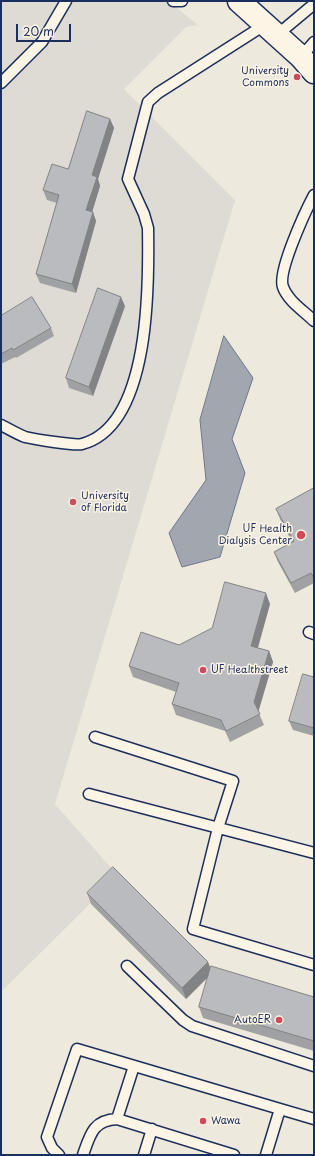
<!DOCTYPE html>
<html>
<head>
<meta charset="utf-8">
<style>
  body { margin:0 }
  #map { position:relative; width:315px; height:1156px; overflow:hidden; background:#eee9dd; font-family:"Playpen Sans",sans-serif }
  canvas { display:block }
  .frame { position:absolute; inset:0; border:2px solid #1b2f5e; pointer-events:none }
  .scale { position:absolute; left:16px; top:24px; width:55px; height:18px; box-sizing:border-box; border:2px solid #1b2f5e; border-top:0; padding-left:5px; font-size:12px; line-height:14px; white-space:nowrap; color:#1b2f5e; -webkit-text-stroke:3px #fcf5e5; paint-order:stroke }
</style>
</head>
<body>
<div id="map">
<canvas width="315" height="1156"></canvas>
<div class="frame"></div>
<div class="scale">20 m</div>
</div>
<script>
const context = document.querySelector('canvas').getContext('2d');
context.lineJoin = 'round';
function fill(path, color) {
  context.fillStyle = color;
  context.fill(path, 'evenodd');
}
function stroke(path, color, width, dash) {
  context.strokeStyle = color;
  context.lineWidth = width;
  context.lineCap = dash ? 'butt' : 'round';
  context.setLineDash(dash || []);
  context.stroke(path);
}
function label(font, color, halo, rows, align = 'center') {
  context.font = font + ' "Playpen Sans",sans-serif';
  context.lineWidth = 3;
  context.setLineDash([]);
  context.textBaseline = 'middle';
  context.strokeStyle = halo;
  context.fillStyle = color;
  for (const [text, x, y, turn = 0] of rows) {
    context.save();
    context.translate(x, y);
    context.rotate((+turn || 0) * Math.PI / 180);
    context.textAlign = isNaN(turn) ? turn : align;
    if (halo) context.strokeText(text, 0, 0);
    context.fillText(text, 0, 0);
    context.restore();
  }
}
const built = new Path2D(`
  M1,1h167l30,24 -12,2 -62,62 111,111 -180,604 63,72 -117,116z`);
const water = new Path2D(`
  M224,336l29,42 -21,61 13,34 -25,84 -38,10 -13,-34 37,-53 -6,-60z`);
const lane = new Path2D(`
  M173,1h9
  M277,35l37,-31
  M301,57l13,-15
  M1,83l41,-41 24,-41
  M314,195c-8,15 -37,77 -31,92 5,14 21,24 31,34
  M1,425c8,4 16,9 24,12 8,2 51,9 57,7 69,-18 67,-161 66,-216l-4,-14 -16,-35 20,-77 10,-9 108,-69
  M309,632l5,2
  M95,737l138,44 -15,47 -25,101 121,36
  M89,794l225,59
  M127,966l56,54 9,6 122,40
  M117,1119l17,-53
  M59,1155l-7,-7 -5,-11 30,-88 203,60
  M83,1155c7,-20 10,-35 34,-36l117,36
  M144,1155l8,-26
  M266,1155l14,-46 34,10`);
const secondary = new Path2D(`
  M239,1l62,56 13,15`);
const wall = new Path2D(`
  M110,119l4,9 -16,51 2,7 -8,26 4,9 -20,72 -36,-10 -4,-9 21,-71 -10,-3 -4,-10 25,-21z
  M125,306l-32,90 -24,-8 -3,-10z
  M1,316l50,12 3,8 -38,22 -1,-1 -14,7z
  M314,488v95l-19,10 -17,-31 -4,-10 18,-10 -12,-23 -4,-10z
  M270,604l-12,44 11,3 4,11 -15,49 6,14 -34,17 -5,-11 -49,-16 -4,-11 4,-12 -43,-15 -4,-11 50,-21z
  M314,677v59l-21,-6 -4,-9z
  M87,893l121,69 2,6 104,29v54l-111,-33 -4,-11 9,-30 -22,22 -95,-95z`);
const shadedWall = new Path2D(`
  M110,119l4,9 -16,51 2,7 -10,33 -4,-9 6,-35z
  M93,212l3,9 -20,72 -4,-9z
  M121,297l4,9 -32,90 -4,-9z
  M266,593l4,11 -15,53 -4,-11z
  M269,651l4,11 -15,51 -4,-11z
  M208,962l4,11 -26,26 -4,-11z`);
const building = new Path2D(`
  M87,111l23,8 -18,56 5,2 -11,33 7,2 -21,72 -36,-10 23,-79 -16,-5 9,-26 16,5z
  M98,288l23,9 -32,90 -23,-9z
  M32,297l19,31 -38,22 -1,-2 -11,6v-38z
  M314,488v90l-3,-5 -20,10 -17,-31 20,-11 -18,-32z
  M225,582l41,11 -15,53 18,5 -15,51 6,12 -34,17 -5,-11 -49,-16 7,-21 -50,-17 12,-34 38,13 33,-17z
  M303,674l11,3v51l-25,-7z
  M113,867l95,95 -26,26 -95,-95z
  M211,966l103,31v44l-115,-34z`);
const markers = [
  [297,77,4,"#d1495b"],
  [73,502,4,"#d1495b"],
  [301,535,5,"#d1495b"],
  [203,670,4,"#d1495b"],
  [279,1020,4,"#d1495b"],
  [203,1121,4,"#d1495b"]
];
const poiNames = [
  ["University",289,71],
  ["Commons",289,83],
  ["University",81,496,"left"],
  ["of Florida",81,508,"left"],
  ["UF Health",292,529],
  ["Dialysis Center",292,541],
  ["UF Healthstreet",211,670,"left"],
  ["AutoER",271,1020],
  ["Wawa",211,1121,"left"]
];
fill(built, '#dedbd4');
fill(water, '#a2a7af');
stroke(water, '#6c778f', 1);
stroke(lane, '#1b2f5e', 13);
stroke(secondary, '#1b2f5e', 25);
stroke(lane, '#fcf5e5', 10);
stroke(secondary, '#fcf5e5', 22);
fill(wall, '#a0a1a3');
fill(shadedWall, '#828385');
fill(building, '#babbbe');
stroke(building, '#828385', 1);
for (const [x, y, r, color] of markers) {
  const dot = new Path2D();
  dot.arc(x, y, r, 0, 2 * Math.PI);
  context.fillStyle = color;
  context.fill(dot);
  stroke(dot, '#fcf5e5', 1.5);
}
label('10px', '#1b2f5e', '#fcf5e5', poiNames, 'right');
</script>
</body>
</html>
